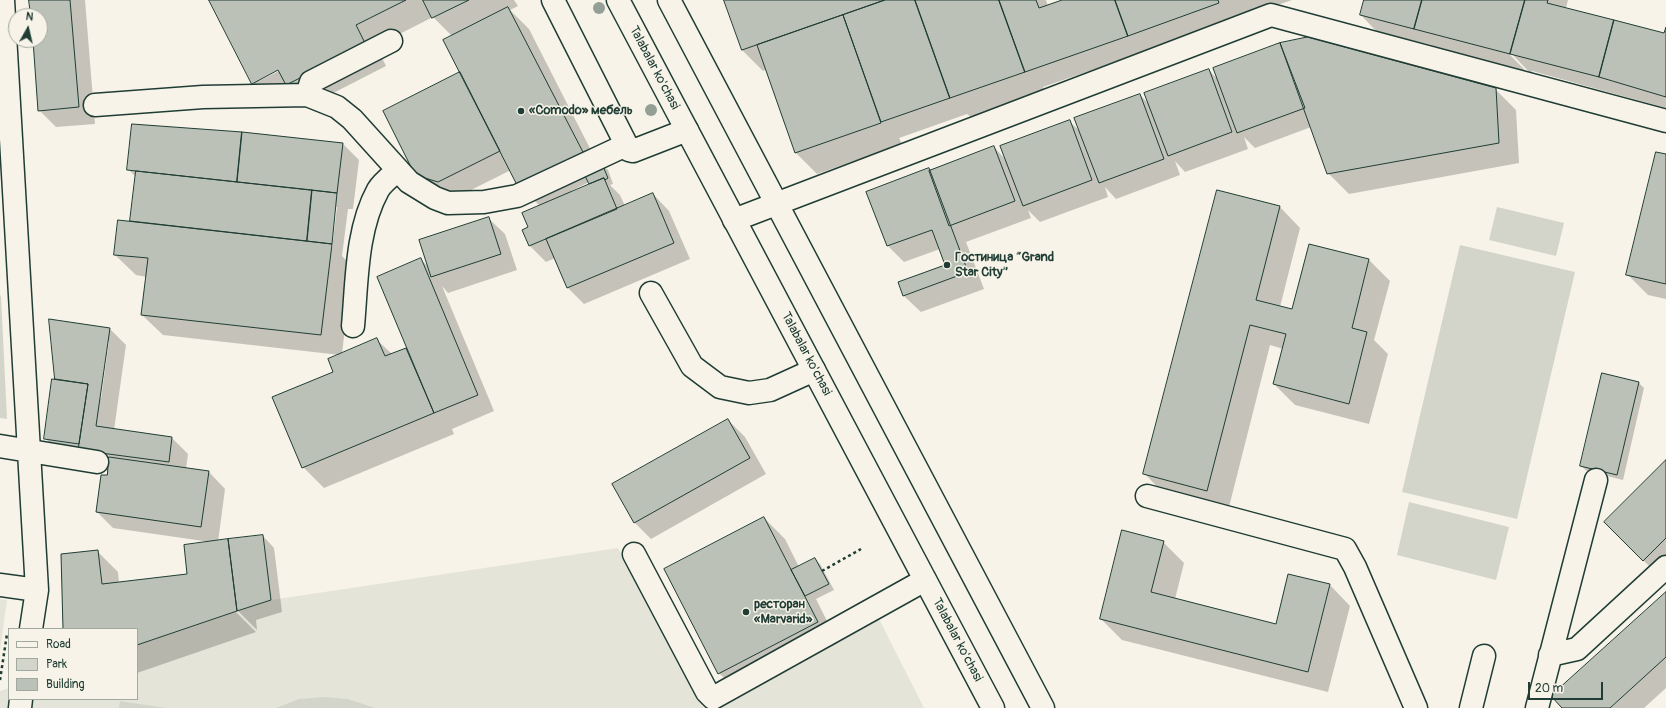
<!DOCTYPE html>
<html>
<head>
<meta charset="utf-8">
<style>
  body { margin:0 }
  #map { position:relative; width:1666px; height:708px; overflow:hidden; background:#f7f3e8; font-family:Pangolin,sans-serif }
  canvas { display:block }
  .legend { position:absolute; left:8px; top:628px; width:130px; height:72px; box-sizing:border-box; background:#f7f3e8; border:1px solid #a1aaa0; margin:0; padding:5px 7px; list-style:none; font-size:12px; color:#1f3d34 }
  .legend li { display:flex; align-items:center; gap:8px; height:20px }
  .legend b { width:20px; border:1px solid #a1aaa0 }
  .north { position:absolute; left:8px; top:8px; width:40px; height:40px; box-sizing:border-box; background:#f7f3e8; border:1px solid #a1aaa0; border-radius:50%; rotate:8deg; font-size:11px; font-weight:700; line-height:16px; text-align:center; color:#1f3d34 }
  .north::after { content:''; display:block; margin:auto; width:14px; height:18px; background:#1f3d34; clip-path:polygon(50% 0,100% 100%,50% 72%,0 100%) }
  .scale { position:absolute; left:1528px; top:682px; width:75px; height:18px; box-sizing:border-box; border:2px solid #1f3d34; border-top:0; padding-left:5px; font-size:12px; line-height:14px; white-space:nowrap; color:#1f3d34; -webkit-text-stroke:3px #f7f3e8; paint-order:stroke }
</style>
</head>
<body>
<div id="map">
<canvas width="1666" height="708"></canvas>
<ul class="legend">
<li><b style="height:5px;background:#f7f3e8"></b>Road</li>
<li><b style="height:11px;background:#d3d5ca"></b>Park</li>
<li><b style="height:11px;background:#bbc1b6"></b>Building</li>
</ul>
<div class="north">N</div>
<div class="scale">20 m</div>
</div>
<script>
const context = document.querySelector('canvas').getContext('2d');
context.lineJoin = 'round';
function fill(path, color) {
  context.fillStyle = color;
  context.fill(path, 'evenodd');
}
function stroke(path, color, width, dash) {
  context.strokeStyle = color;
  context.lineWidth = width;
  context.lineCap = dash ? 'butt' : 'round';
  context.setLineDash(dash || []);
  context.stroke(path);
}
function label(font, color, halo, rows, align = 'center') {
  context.font = font + ' Pangolin,sans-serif';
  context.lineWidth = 3;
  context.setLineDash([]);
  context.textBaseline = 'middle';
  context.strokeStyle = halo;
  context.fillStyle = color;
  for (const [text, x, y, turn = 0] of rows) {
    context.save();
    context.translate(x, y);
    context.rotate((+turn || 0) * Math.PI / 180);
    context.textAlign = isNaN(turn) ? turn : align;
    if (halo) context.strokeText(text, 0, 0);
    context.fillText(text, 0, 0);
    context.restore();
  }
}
const built = new Path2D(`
  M618,548l86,160h-704v-17l9,-3v11h128v-54l134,-45z
  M0,599l7,1 -7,51z
  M878,617l46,91h-210z`);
const green = new Path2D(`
  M1497,207l67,16 -8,33 -67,-16z
  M1460,245l115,27 -58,247 -115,-27z
  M0,295l1,1 6,123 -7,-1z
  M1409,502l100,25 -13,53 -99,-25z
  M324,697l24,2 27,9h-99l23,-9z
  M120,701l46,7h-47z`);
const shadow = new Path2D(`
  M30,0h55l10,124 -39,3 -17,-17 -5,-70h6v-24h-8z
  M210,0h304l4,6 -8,4 19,19 70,137 3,-1 6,5 5,14 -3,1 10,10 5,11 28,-12 16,17 21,48 -106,45 -16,-16 -13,-30 -9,4 -16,-16 -7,-15 7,-3 10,-22 -21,-20 -8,-16 -56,28 -39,-24 47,-98 -11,-40 -19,-19 -57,29 10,20 -78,40 -35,-2 -20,-21zM282,67l1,2 -24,12v-2zM589,182l1,3 -18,8 -1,-2z
  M725,0h321l2,6 17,-6h227l-249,87 2,6 -73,25 -5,-4 -68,24 3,6 -85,30 -21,-21 -29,-84 -4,2 -21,-21z
  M1365,0h203l-2,8 99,26 1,-3v77l-134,-37 -1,3 -20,-21h-3l21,21 -93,-24 -4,-5 -55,-13 -16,-17z
  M1209,70l10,11 276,8 21,21 3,53 -170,31 -21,-21 -17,-46 -56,21 -11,-11 4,12 -63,23 -10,-11 5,14 -64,24 -11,-12 3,10 -68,25 -12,-12 3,8 -65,24 18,47 -63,23 -17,-16 -5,-13 47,-18 -6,-16 -36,13 -16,-16 -20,-54 126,-45 12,13 63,-39 12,11 59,-37 10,10z
  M343,144l16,16 -6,49h-5l-6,47 10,10 -10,88 35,-14 15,14 16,-6 13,-88 8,7 59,-49 17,16 12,36 -69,23 -6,-7 52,125 -42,18 2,5 -130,54 -21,-21 37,-112 -177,-20 -21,-20 5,-38 -11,-2 -21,-20 16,-33 5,-45 -8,-8zM335,207h2l-5,42h-2z
  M1666,155v144l-18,-4 -21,-21z
  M1280,207l20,21 -20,79 13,3 17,-65 59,15 21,21 -16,59 14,14 -19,70 -74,-19 -21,-21 9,-35 -13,-4 -42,166 -63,-16 -20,-21z
  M51,320l59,9 16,16 -12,85 58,8 16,16 -2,15 23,3 16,17 -7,53 45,-6 11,12 8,64 -26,8 1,10 -20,-20h-3l22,22 -119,41v-44h-73l33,-78 21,21 1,11 69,-9 22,-32 -97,-14 -16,-16 12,-45 -13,-1 -40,-16 -11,-12 11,-58zM107,341h2l-8,58 -2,-2z
  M1603,374l36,9 5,5 -21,92 -36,-9 -6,-5z
  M728,420l17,17 21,37 -115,65 -16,-16 -21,-38z
  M1666,461v100l-11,11 -50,-50z
  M764,518l21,21 14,28 16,-8 5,5 14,26 -18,9 22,44 -98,51 -21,-21z
  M1163,542l21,21 -9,36 101,26 54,-40 20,21 -22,86 -206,-52 -21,-21z
  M1666,593v95l-22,20h-81z`);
const building = new Path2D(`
  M29,0h41l9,107 -41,4 -5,-71h7v-24h-9z
  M209,0h197l-50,25 10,20 -80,40 -8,-15 -26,14z
  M423,0h46l-37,18z
  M724,0h161l-143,50z
  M885,0h30l35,98 -69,24 -38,-107z
  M915,0h84l26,72 -75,26z
  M999,0h37l3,8 23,-8h53l13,36 -103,36z
  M1115,0h103l1,3 -91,33z
  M1364,0h58l-8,29 -54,-14z
  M1422,0h103l-15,54 -96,-25z
  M1525,0h23l-1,3 67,17 -15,57 -89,-23z
  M508,7l76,147 -66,33 -75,-147z
  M843,15l38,108 -86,30 -38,-108z
  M1614,20l50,13 2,-6v70l-67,-20z
  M1308,37l188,51 3,55 -172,31 -47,-131z
  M1280,43l25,65 -68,25 -24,-65z
  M1209,69l23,63 -64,24 -24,-63z
  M460,72l40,79 -62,31 -23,-7 -32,-64z
  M1140,94l24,65 -65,24 -25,-65z
  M1070,120l22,60 -69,26 -23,-60z
  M132,124l110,8 -5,50 -110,-12z
  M242,132l101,11 -6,50 -100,-11z
  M994,146l21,55 -66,25 -20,-55z
  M1656,152l10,2v130l-40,-9z
  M602,164l6,14 -3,2 -1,-2 -15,6 -6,-12z
  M929,168l39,104 -65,24 -5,-14 47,-17 -13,-35 -45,16 -21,-54z
  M136,171l176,19 -5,51 -177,-20z
  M604,178l13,31 -88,37 -7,-16 6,-3 -6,-14z
  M312,190l25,3 -5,51 -25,-3z
  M1217,190l63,16 -24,94 36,9 17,-65 60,15 -17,69 15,4 -18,72 -76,-20 13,-50 -36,-9 -43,166 -64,-17z
  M653,193l21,50 -107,45 -21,-49z
  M489,217l12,37 -70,23 -12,-37z
  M118,220l214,24 -11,91 -180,-20 7,-57 -34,-3z
  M421,258l57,137 -44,18 -57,-136z
  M49,319l61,9 -14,98 76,11 -3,25 -91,-12 10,-66 -33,-5z
  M377,338l8,18 21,-8 28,65 -132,55 -30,-71 61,-25 -5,-13z
  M1602,373l37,9 -22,93 -37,-9z
  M52,379l36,5 -9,60 -35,-5z
  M728,419l22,39 -116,65 -22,-39z
  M109,457l100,14 -8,56 -105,-15 5,-37h6z
  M1666,460v78l-23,23 -39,-39z
  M764,517l54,105 -100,52 -54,-105z
  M1122,530l42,11 -13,51 125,32 12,-50 42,10 -22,88 -208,-53z
  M263,535l8,65 -34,11 -9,-72z
  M228,539l9,72 -100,34v-16h-74l-2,-75 37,-4 4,34 85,-10 -3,-29z
  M815,558l14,26 -24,12 -14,-26z
  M1666,592v65l-56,51h-48l-11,-12z`);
const path = new Path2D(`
  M822,571l39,-22
  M0,680l7,-46`);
const minor = new Path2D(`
  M3,0l34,590 -6,39
  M553,0l76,150 4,1 54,-21
  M307,95l4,-13 80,-41
  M95,105l108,-8 104,-2 30,12 15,12 57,63 26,16 13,5 36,-1 33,-6 109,-51
  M734,220l537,-205 395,106
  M651,293l41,73 28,21 29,6 21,-3 44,-20
  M353,326c4,-44 3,-96 25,-136 4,-7 13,-14 19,-19
  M0,446l97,16
  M1147,496l198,53 10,18 61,141
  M634,554l73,138 6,6 212,-118
  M0,585l37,5
  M1550,655l27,-6 89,-82
  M20,708l1,-9
  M1471,708l13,-52
  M1537,708l59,-228`);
const major = new Path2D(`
  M618,0l375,708
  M669,0l374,708`);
const trees = [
  [599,8],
  [651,110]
];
const markers = [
  [521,111,4,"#1f3d34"],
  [947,265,4,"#1f3d34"],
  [746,612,4,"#1f3d34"]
];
const streetNames = [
  ["Talabalar ko'chasi",654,68,62],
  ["Talabalar ko'chasi",806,354,62],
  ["Talabalar ko'chasi",957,640,62]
];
const poiNames = [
  ["«Comodo» мебель",529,111],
  ["Гостиница “Grand",955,258],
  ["Star City”",955,273],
  ["ресторан",754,605],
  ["«Marvarid»",754,620]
];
fill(built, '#e5e4d9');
fill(green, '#d3d5ca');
fill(shadow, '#0003');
fill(building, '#bbc1b6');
stroke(building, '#1f3d34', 1);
stroke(minor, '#1f3d34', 25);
stroke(major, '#1f3d34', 25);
stroke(path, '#1f3d34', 2.5, [3, 3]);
stroke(minor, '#f7f3e8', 22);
stroke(major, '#f7f3e8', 22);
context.fillStyle = '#949f96';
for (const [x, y] of trees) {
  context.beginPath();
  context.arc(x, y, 6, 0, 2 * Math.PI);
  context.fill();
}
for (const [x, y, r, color] of markers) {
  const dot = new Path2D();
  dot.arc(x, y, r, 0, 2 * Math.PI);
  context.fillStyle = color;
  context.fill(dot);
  stroke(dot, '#f7f3e8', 1.5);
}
label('13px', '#1f3d34', '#f7f3e8', streetNames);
label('bold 13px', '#1f3d34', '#f7f3e8', poiNames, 'left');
</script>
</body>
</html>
